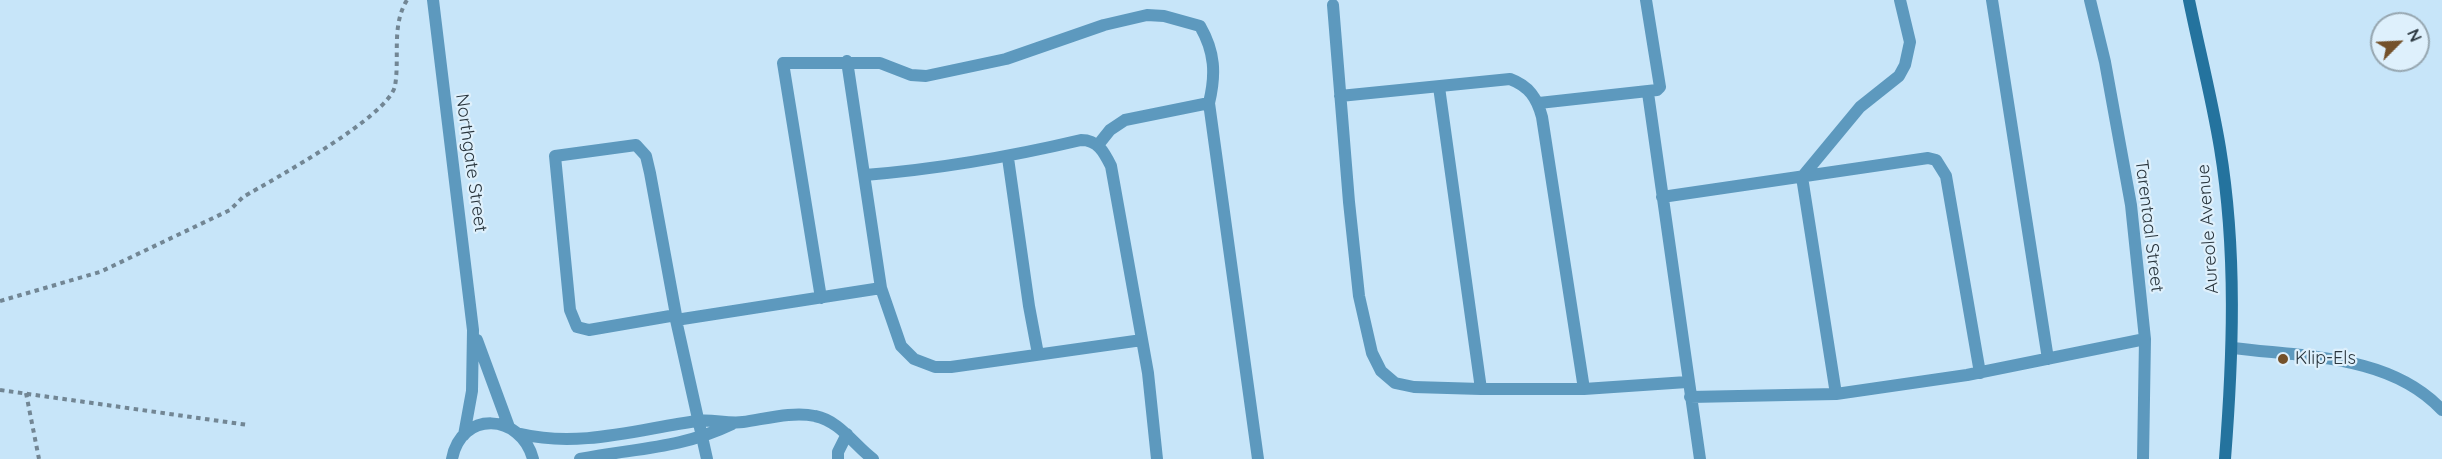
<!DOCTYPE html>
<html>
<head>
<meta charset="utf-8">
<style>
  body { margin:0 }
  #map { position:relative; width:2442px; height:459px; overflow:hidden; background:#c7e5f9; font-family:Quicksand,sans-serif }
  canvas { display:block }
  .north { position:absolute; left:2370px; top:12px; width:60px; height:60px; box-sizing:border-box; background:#def0fc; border:2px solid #96a6b0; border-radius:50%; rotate:66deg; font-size:16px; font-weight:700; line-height:24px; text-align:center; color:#2a363e }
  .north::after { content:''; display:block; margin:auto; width:21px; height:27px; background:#74512a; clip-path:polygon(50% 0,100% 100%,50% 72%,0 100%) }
</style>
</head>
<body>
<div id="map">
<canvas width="2442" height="459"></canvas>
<div class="north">N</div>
</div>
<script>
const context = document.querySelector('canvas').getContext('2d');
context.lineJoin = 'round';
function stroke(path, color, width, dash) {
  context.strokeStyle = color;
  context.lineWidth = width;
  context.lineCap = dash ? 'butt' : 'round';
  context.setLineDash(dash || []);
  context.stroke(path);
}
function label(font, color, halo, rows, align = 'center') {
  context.font = font + ' Quicksand,sans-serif';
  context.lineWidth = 4.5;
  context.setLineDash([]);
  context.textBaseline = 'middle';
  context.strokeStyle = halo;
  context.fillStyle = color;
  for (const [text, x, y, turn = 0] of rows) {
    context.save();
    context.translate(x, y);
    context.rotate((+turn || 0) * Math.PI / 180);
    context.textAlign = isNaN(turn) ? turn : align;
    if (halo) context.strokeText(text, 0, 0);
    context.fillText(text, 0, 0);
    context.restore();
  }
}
const path = new Path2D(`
  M0,301l100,-29 130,-62 13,-13c31,-18 145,-80 152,-111 5,-29 -4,-60 12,-86
  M0,390l248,35
  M26,393l13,66`);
const street = new Path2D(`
  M433,0l40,330 -1,61 -8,44
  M1992,0l56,359
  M2090,0l15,62 26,143 14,134 -2,120
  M1333,5l16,197 10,94 13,57 9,18 14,12 19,4 67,2h103l103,-7
  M847,61l34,227 20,58 13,13 21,8h16l191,-27
  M1439,87l42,302
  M1648,93l52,366
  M1340,96l170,-17c19,7 27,19 32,38l42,272
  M1209,103l49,356
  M1539,103l118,-13 3,-3 -14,-87
  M1008,158l21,148 9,48
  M865,175c74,-6 144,-18 216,-35 17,0 23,12 30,26l37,207 9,86
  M1662,197l266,-39 8,2 10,16 34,197
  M821,298l-38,-235h97l31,12 15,1 80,-17 98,-34 43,-10 17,1 36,10c15,26 16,48 9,77l-84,17 -15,10 -12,15
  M676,315l-87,15 -12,-3 -7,-17 -15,-154 81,-11 10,11 4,17 26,142v5l31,139
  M676,320l205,-32
  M477,340l32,87
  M2233,348c70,9 157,6 209,62
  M1836,394l-34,-217 58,-70 39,-31 6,-11 5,-23 -10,-42
  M1690,397l146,-3 131,-19 178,-36
  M521,434c59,14 118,-5 176,-13 15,-2 31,3 46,1 22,-3 50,-11 72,-6 25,5 39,29 58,43
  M452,459c9,-49 69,-46 81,0
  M580,459c55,-11 100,-10 152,-35
  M838,459v-7l9,-18`);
const secondary = new Path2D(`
  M2189,0c10,49 23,99 31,148 17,103 13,208 5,311`);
const markers = [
  [2283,359,6,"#74512a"]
];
const streetNames = [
  ["Northgate Street",471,163,82],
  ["Tarentaal Street",2149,226,83],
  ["Aureole Avenue",2208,229,-94]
];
const poiNames = [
  ["Klip-Els",2295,359]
];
stroke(path, '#728694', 4, [4.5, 4.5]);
stroke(street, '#5d99be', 12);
stroke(secondary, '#24739e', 12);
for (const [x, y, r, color] of markers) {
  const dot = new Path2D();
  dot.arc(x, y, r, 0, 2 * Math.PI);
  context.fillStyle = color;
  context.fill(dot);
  stroke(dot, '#def0fc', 2);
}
label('18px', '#2a363e', '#def0fc', streetNames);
label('18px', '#2a363e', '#def0fc', poiNames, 'left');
</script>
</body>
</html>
